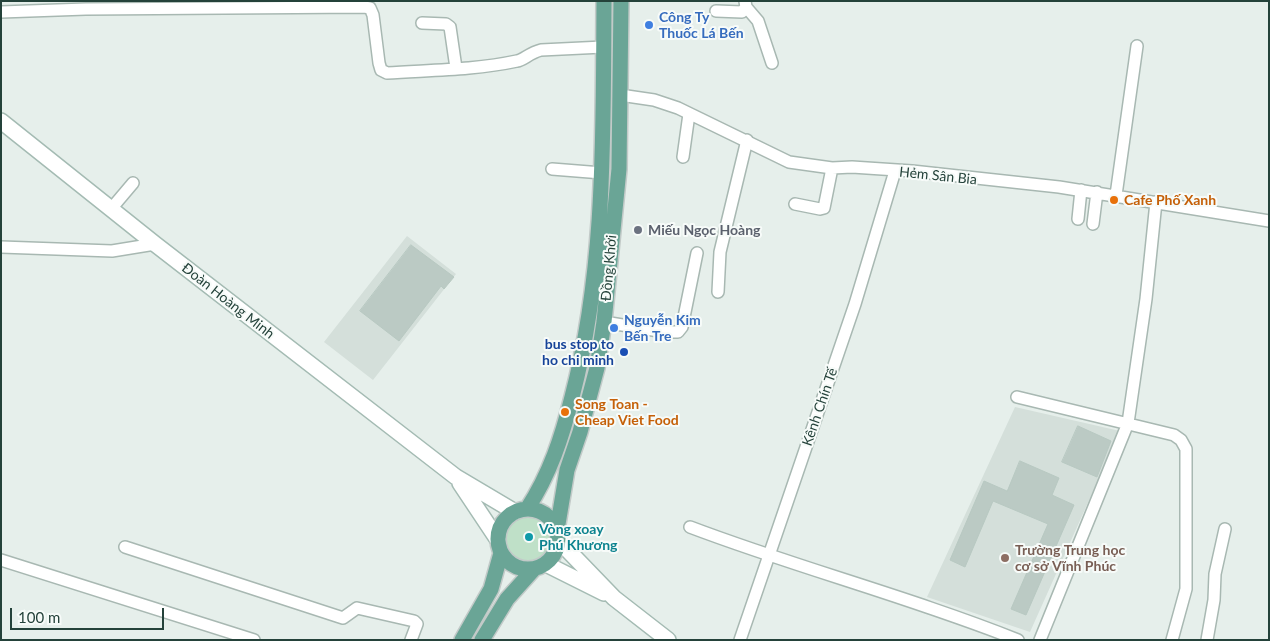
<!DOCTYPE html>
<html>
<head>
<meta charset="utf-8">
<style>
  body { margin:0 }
  #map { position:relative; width:1270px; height:641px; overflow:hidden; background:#e6efeb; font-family:Lato,sans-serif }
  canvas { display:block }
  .frame { position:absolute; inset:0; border:2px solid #24423a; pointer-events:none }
  .scale { position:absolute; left:10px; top:608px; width:154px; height:22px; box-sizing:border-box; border:2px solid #24423a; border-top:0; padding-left:6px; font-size:15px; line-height:18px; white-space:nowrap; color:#24423a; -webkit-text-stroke:4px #f7fbf9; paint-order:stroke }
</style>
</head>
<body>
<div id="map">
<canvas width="1270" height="641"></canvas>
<div class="frame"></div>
<div class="scale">100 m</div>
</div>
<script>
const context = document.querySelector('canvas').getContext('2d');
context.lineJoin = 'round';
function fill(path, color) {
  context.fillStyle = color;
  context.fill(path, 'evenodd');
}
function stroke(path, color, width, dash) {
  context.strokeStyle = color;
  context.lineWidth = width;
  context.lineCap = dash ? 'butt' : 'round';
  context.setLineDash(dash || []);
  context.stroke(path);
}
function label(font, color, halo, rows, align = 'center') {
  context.font = font + ' Lato,sans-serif';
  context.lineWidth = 4;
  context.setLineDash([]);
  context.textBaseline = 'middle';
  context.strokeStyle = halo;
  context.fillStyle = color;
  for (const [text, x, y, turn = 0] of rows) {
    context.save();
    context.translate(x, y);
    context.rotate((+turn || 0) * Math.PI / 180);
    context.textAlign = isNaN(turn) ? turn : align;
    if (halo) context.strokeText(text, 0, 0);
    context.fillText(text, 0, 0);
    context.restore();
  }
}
const built = new Path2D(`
  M407,236l49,38 -83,106 -49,-38z
  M1015,407l105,24 -90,201 -103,-35z`);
const green = new Path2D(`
  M505 540a23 23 0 1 1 46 0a23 23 0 1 1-46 0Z`);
const building = new Path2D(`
  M411,245l43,32 -10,12 -3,-3 -42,55 -39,-30z
  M1078,426l33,15 -14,36 -35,-15z
  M1020,461l39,17 -7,17 22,10 -48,110 -15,-6 37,-85 -55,-23 -28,66 -15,-7 34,-79 23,10z`);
const minor = new Path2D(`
  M746,7l12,14 14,42
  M716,11l26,1 4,-5 -1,-6
  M1,12l85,-3 278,-2 6,1 3,7 6,48 2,7 6,3c44,-3 88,-3 130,-12 7,-1 12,-8 24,-11l62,-3
  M422,23l24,1 4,3 6,41
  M620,95l34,5 24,8 111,54 43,6 20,-1 60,4 147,16 210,34
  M683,157l6,-43
  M552,169l50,4
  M1116,195l21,-149
  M795,204l25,5 4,-1 8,-40
  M111,209l22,-26
  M1078,219l3,-29
  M1093,224l4,-32
  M1,247l111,4 43,-7
  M718,292l2,-40 27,-112
  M604,322l61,10h13l4,-5 15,-74
  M1017,397l157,38 7,5 5,9v140l-14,51
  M690,527c108,41 220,70 328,113
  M125,547l218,71 14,-10 57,13 3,3 -6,16
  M1,560l253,80
  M740,640l115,-336 40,-133
  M1040,640l88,-217 18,-124 10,-97
  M1207,640l7,-40 1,-26 10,-45`);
const secondary = new Path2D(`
  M1,121l154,123 301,233 59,35
  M460,483l38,57
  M559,541l55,57 54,42
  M546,564l58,29`);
const primary = new Path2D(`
  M498 539a30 30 0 1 1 60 0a30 30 0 1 1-60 0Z
  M527,509c23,-35 35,-72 45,-112 34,-129 31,-264 32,-396
  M557,530l10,-60 13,-38 17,-64 7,-46 15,-153 2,-168
  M462,640l29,-51 10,-36
  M482,640l25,-41 27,-30`);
const markers = [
  [649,25,5,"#3f7fe0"],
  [1114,200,5,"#e8710a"],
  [638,230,5,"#6b7280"],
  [614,328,5,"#3f7fe0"],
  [624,352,5,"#1a4fb4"],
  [565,412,5,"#e8710a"],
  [529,537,5,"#0f9aa8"],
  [1005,558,5,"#8d6e63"]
];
const shopNames = [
  ["Công Ty",659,17],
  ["Thuốc Lá Bến",659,33],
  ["Nguyễn Kim",624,320],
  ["Bến Tre",624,336]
];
const streetNames = [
  ["Hẻm Sân Bia",938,176,6],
  ["Đồng Khởi",609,268,-85],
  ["Đoàn Hoàng Minh",228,301,38],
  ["Kênh Chín Tế",820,407,-71]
];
const foodNames = [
  ["Cafe Phố Xanh",1124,200],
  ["Song Toan -",575,404],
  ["Cheap Viet Food",575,420]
];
const worshipNames = [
  ["Miếu Ngọc Hoàng",648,230]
];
const transitNames = [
  ["bus stop to",614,344],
  ["ho chi minh",614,360]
];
const cultureNames = [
  ["Vòng xoay",539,529],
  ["Phú Khương",539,545]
];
const educationNames = [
  ["Trường Trung học",1015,550],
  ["cơ sở Vĩnh Phúc",1015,566]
];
fill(built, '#d4dfda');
fill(green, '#bfe0c8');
fill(building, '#bbcac4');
stroke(building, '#b8c9c2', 1);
stroke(minor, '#a8b8b2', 14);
stroke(secondary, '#a4bbb3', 18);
stroke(primary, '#c2cac8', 18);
stroke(minor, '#fff', 11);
stroke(secondary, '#fff', 15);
stroke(primary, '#6aa596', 15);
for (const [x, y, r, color] of markers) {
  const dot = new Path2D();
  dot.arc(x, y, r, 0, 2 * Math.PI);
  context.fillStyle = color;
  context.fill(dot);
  stroke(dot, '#f7fbf9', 2);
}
label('bold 14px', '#366cbe', '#f7fbf9', shopNames, 'left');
label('14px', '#24423a', '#f7fbf9', streetNames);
label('bold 14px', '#c56008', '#f7fbf9', foodNames, 'left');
label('bold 14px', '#5b616d', '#f7fbf9', worshipNames, 'left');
label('bold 14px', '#164399', '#f7fbf9', transitNames, 'right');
label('bold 14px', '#0d838f', '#f7fbf9', cultureNames, 'left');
label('bold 14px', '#785e54', '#f7fbf9', educationNames, 'left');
</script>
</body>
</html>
